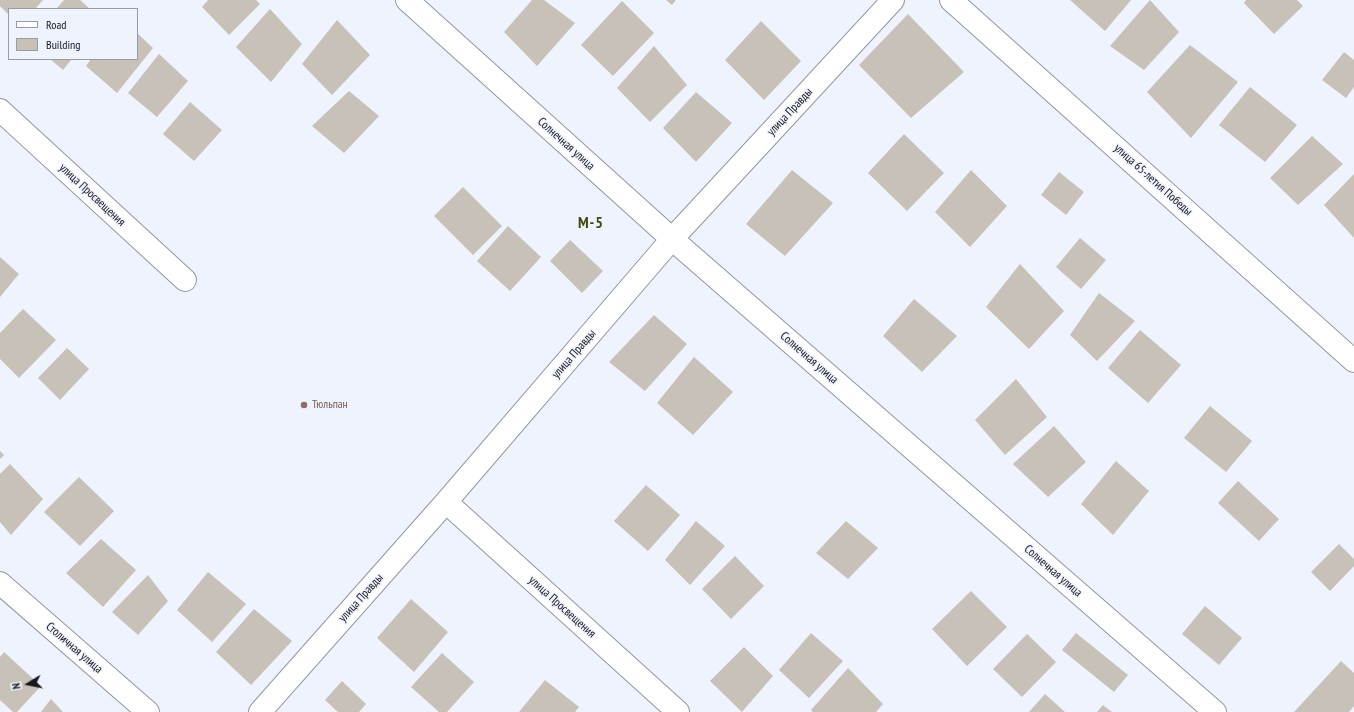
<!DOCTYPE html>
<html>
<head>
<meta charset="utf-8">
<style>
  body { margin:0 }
  #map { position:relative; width:1354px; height:712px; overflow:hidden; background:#eef3fe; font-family:"PT Sans Narrow",sans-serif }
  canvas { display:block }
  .legend { position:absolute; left:8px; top:8px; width:130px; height:52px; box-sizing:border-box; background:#eef3fe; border:1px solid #989ca4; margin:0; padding:5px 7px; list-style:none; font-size:12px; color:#17191c }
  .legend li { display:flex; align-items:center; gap:8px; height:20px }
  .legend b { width:20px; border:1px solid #989ca4 }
  .north { position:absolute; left:8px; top:664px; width:40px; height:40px; -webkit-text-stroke:3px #eef3fe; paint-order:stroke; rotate:260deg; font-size:11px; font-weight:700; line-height:16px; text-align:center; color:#17191c }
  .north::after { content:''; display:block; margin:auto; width:14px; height:18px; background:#17191c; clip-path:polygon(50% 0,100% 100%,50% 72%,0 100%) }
</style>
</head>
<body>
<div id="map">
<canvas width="1354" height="712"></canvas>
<ul class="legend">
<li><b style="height:5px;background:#fff"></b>Road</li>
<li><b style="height:11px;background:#c8c1b8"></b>Building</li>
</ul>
<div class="north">N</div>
</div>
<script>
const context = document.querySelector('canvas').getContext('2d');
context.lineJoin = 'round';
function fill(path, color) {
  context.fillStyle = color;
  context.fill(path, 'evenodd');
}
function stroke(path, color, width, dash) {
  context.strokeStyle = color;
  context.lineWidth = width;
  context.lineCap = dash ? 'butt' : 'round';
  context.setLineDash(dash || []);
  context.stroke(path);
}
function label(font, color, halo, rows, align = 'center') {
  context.font = font + ' "PT Sans Narrow",sans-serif';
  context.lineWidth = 3;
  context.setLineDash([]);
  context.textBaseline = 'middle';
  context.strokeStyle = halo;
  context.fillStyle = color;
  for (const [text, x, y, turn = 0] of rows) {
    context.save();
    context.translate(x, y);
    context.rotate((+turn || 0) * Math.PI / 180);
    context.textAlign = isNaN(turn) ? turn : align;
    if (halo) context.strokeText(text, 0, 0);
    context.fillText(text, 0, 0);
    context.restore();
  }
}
const building = new Path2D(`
  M0,0h43l-8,9h-26v6l-9,-9z
  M64,0h16l10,9h-34z
  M208,0h48l4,4 -31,31 -27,-28z
  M532,0h12l31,23 -38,43 -33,-34z
  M666,0h10l-4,5z
  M1070,0h61l-26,31z
  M1150,0l29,32 -35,38 -34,-24z
  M1246,0h51l6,6 -29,28 -30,-31z
  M622,1l32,32 -41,43 -32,-31z
  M270,9l32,35 -31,38 -35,-35z
  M908,14l56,58 -53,46 -52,-53z
  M337,20l33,35 -38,40 -30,-31z
  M761,21l40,40 -37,39 -39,-40z
  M137,33l16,15 -36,45 -31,-27 5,-7h46z
  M1190,45l48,37 -47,56 -44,-46z
  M654,46l33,39 -37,37 -33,-34z
  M1344,52l10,8v27l-8,11 -24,-18z
  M159,54l29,27 -31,36 -29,-24z
  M50,59h22l-9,11z
  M1250,87l47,38 -32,37 -46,-37z
  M349,91l30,25 -35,37 -32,-27z
  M696,92l36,31 -36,39 -33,-34z
  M190,102l32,28 -28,31 -31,-27z
  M904,134l40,39 -37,38 -39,-38z
  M1312,136l31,28 -45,41 -28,-27z
  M792,170l41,33 -48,53 -39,-32z
  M971,170l36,36 -37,41 -35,-35z
  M1059,172l25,20 -18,23 -25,-20z
  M1354,174v64l-30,-33z
  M463,187l39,39 -29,29 -39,-39z
  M508,226l33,31 -31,34 -33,-30z
  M1080,238l26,22 -25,29 -25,-22z
  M570,240l33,31 -21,22 -32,-32z
  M0,257l19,17 -19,23z
  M1020,264l44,47 -35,38 -43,-42z
  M1099,293l36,28 -38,40 -27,-26z
  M914,299l43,37 -35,36 -39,-36z
  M23,309l33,31 -37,38 -19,-19v-26z
  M654,315l33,29 -42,47 -36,-29z
  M1140,330l41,35 -33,38 -40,-35z
  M67,348l22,21 -29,31 -22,-22z
  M694,357l39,35 -40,43 -36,-32z
  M1016,379l31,38 -42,38 -30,-35z
  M1210,406l42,35 -26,31 -42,-34z
  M1054,426l32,36 -38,35 -35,-33z
  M0,451l4,4 -4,4z
  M1116,461l33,30 -36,44 -32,-31z
  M10,464l33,35 -32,36 -11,-13v-48z
  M79,477l35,34 -34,35 -36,-34z
  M1238,481l41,38 -20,22 -41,-38z
  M646,485l34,30 -32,36 -34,-30z
  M696,521l29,25 -35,39 -25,-25z
  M846,521l32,27 -30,31 -32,-26z
  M101,539l35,31 -33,37 -37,-34z
  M1339,544l15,15v7l-24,25 -19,-19z
  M735,556l29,30 -33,33 -29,-30z
  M208,572l38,32 -34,38 -35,-32z
  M148,575l20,26 -30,34 -26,-23z
  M971,591l36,36 -40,39 -35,-37z
  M411,599l37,33 -34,40 -37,-34z
  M1205,606l37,32 -23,27 -37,-31z
  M254,609l38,32 -41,44 -35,-33z
  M811,633l32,28 -34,37 -30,-28z
  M1076,633l52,42 -14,17 -52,-42z
  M1027,634l29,28 -34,35 -29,-28z
  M744,647l29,29 -31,36 -32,-31z
  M4,652l37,34 -24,26h-4l-13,-12v-43z
  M442,653l32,29 -27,30h-8l-28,-25z
  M1341,661l13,12v33l-5,6h-55z
  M848,668l35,36 -7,8h-63l-2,-2z
  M545,680l34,27 -4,5h-56z
  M342,681l24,23 -7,8h-21l-13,-12z
  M1045,694l20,18h-36z
  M51,699l12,13h-22z
  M1103,705l9,7h-15z`);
const minor = new Path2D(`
  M407,0l265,239 543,473
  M951,0l403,361
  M0,110l185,170
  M446,502l232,210
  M0,583l148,129
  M260,712l186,-210 226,-263 221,-239`);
const markers = [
  [304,405,4,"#8d6e63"]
];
const streetNames = [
  ["улица Правды",790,112,-47],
  ["Солнечная улица",566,144,42],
  ["улица 65-летия Победы",1153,180,42],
  ["улица Просвещения",92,195,43],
  ["улица Правды",574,354,-49],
  ["Солнечная улица",809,358,41],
  ["Солнечная улица",1053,571,41],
  ["улица Правды",361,598,-48],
  ["улица Просвещения",562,607,42],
  ["Столичная улица",74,648,41]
];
const educationNames = [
  ["Тюльпан",312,405]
];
const districtNames = [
  ["М-5",591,223]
];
fill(building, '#c8c1b8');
stroke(minor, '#9297a0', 24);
stroke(minor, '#fff', 22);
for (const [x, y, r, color] of markers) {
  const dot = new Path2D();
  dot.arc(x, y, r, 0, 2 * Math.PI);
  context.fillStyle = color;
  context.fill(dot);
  stroke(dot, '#eef3fe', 1.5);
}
label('12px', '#17191c', '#eef3fe', streetNames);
label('12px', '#785e54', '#eef3fe', educationNames, 'left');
context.letterSpacing = '1px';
label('bold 16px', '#42490c', '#eef3fe', districtNames);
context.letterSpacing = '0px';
</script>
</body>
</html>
